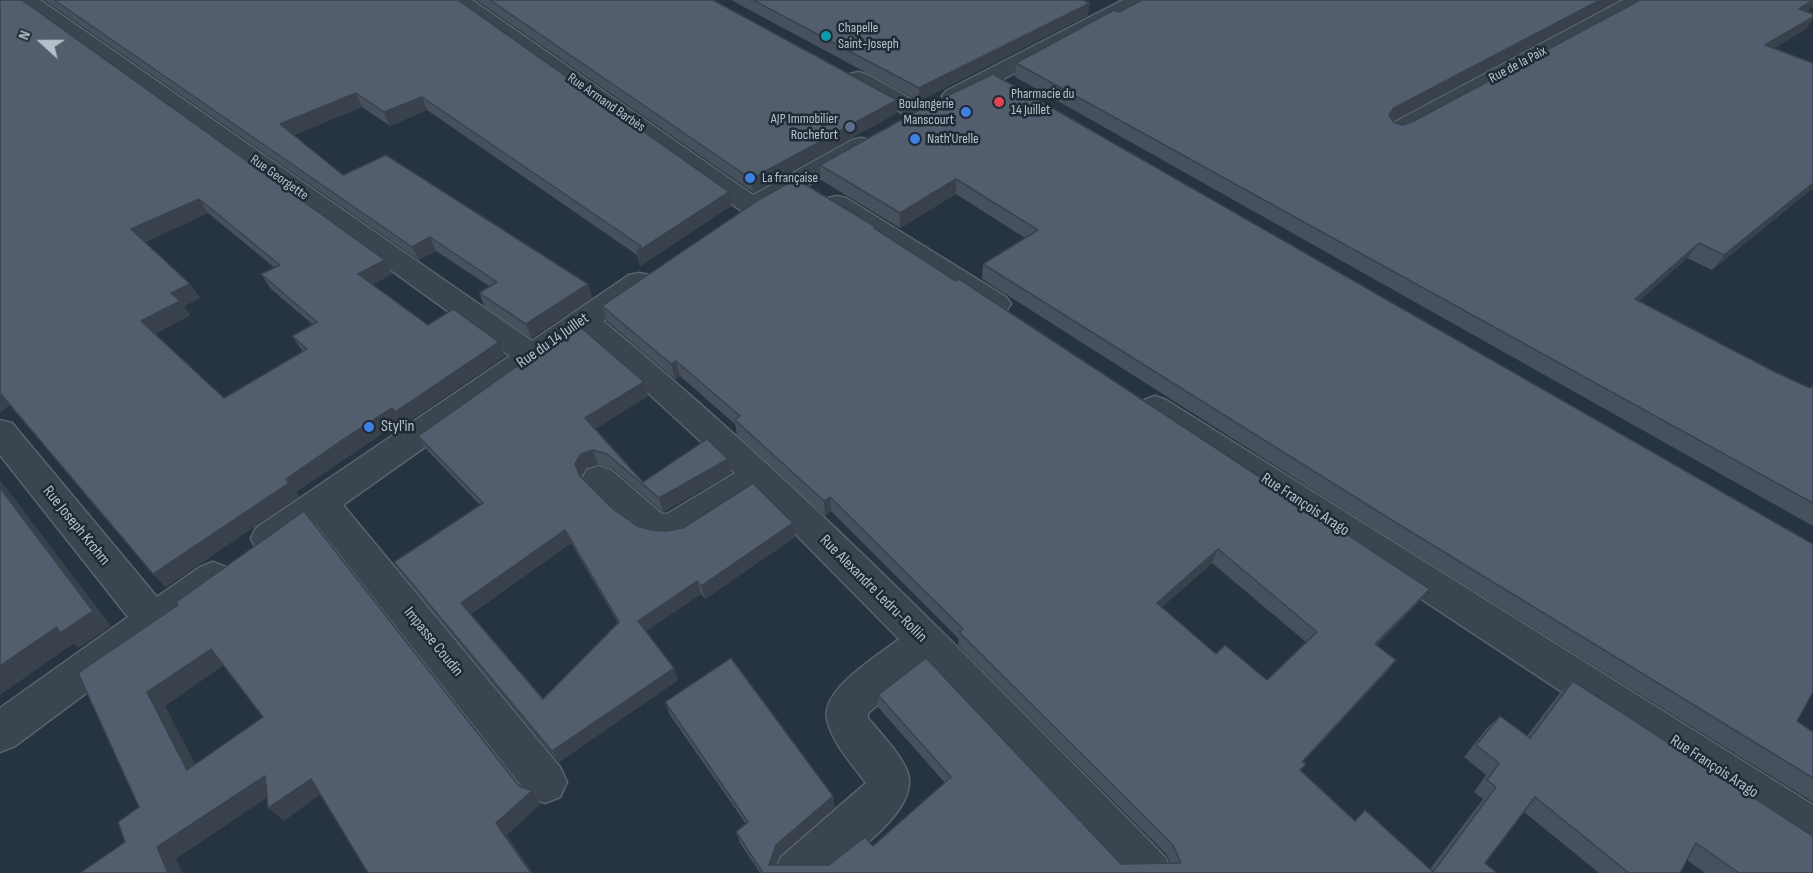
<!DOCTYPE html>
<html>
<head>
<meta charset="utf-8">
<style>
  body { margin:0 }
  #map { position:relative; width:1813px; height:873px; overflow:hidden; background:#263340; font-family:"Sofia Sans Condensed",sans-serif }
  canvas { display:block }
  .north { position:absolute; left:12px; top:12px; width:60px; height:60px; -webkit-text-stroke:4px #1f2a35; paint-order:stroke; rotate:291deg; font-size:16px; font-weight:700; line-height:24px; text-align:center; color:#b7c0ca }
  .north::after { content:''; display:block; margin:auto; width:21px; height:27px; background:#b7c0ca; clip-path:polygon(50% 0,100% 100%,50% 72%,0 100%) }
</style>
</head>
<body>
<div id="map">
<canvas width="1813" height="873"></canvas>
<div class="north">N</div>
</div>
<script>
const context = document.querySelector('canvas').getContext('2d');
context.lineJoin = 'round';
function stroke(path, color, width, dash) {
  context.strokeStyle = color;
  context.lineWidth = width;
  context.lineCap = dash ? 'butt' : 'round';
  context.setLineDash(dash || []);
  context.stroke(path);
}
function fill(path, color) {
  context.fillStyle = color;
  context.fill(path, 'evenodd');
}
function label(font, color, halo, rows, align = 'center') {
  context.font = font + ' "Sofia Sans Condensed",sans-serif';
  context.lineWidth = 5;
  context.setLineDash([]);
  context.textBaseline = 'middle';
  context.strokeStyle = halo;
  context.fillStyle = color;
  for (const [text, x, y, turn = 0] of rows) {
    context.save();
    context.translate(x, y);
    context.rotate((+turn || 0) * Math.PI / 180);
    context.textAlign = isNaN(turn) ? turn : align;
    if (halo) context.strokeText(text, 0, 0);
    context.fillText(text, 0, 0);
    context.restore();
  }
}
const minor = new Path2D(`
  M17,0h23l492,341 97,-66 10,-2 10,2 4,7 -4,7 -46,32c200,165 380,351 562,536l7,16h-54l-194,-207 -56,47v5c11,14 40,43 41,61 3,35 -54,73 -78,94h-57l7,-16 85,-74c-14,-19 -34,-40 -39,-64 -6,-30 51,-63 72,-80l-143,-145 -70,45c-45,15 -70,-23 -99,-51l-5,-9 5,-9 12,-4 12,4 51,44h5l68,-41 -88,-81 -65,-56 -239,169 217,262 7,15 -7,15 -15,6 -15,-6 -214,-273 -34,24 -13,5 -13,-5 -5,-10 5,-10 254,-172z
  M449,0h23l281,195 99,-55 9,-2 9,2 3,5 -3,5 -109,62 -9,2 -9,-2z
  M1123,0h25l-3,4 -183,97 -8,2 -8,-2 -4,-5 4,-5z
  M1623,0h25l-3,4 -240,131 -8,2 -8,-2 -4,-5 4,-5z
  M858,72l8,2 61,34 4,5 -4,5 -8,2 -8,-2 -61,-34 -3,-5 3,-5z
  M837,196l9,2 160,99 5,7 -5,7 -10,3 -10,-3 -158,-101 -4,-6 4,-6z
  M1155,396l11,4 647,405v48l-16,-6 -653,-431 -5,-8 5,-8z
  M0,420l12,3 145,174 43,-30 13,-5 13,5 6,11 -6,11 -211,157 -15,6v-44l128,-91 -128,-162z`);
const wall = new Path2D(`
  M0,0l392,274 -20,11 56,40 71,17 6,14 -102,69 -3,-3 -53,35 -51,35 3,4 -133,91 -13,-13 -143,-169zM208,213l67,55 -14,6 9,14 42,36 -20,12 11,16 -79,46 -69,-64 35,-19 -6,-9 16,-8 -10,-14 -45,-42z
  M44,0h414l273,206 -91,60 -3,-11 -210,-145 -37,16 -28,-19 -68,28 49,40 245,109 4,14 -61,40 -46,-31 -6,-14 10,-7 -53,-35 -17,9z
  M476,0h237l184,100v13l-144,79z
  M731,0h352l5,15 -169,86z
  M1142,0h476l-226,121 1,1 10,3 403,-113 7,2v5l-7,10 -32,19 39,140 -101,82 -25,-12 -48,43 136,71 35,16 3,-3v141l-798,-449 1,-14 103,-51z
  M928,105l869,616 16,11v70l-427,-266 -404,-257 1,-15 42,-26 -69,-44 -56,34 -79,-48 -1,-15z
  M876,229l543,373 -42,43 9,28 -83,89 3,2 -5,7 54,50 75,48 53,-70 -9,-7 12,-17 -22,-18 23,-29 13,-12 27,20 32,-42 14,-13 240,192h-108l-18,-13 -7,13h-81l-75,-61 -39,51 12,10h-737l-20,-30 -4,-11 10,-8 -76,-109 -5,-13 170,105 -55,48 -4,10h53l44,-19 72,-63 -67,-76v-12l243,169h49l-3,-9 -209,-210 1,-6 -128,-128 -6,5 -88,-81 -2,-11 -55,-48 -5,3 -68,-58 -5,-15zM1212,563l94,79 -39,38 -51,-26 -54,-47z
  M644,382l4,14 -53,33 48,53 85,-23 3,14 -68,39 -51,-44 -14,-4 -12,4 -5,9 32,32 24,17 14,4 144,7 -90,62 -4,-5 -55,37 32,49 -119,82 -156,-187 -9,-13 86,-57 -54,-56 -8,-13zM571,543l47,80 -75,76 -72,-85z`);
const shadedWall = new Path2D(`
  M1600,0h18l-230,123 1,-8 5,-7z
  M1813,0v7l-23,16 9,-14z
  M1090,3l-2,12 -169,86v-13z
  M1813,17v2l-7,10 -51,30 10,-14z
  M356,93l6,14 -75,31 -7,-14z
  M422,97l5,13 -37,16 -6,-14z
  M897,100v13l-144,79 -2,-13z
  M956,179v15l-56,34v-15z
  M1813,183v5l-101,82 12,-15z
  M729,192l2,14 -91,60 -3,-14z
  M199,199l9,14 -67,30 -10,-14z
  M430,237l6,14 -17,9 -7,-13z
  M1699,243l-12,15 -63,56 11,-15z
  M385,260l7,14 -26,14 -8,-14z
  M190,284l10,14 -16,8 6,9 -38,20 -11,-14 30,-28z
  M588,284l4,14 -61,40 -5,-14z
  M499,342l6,14 -102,69 -8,-13z
  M676,361l4,15 -5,3 -4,-15z
  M644,382l4,14 -58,36 -5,-14z
  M0,392l12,12 -12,9z
  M392,408l8,14 -104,70 3,4 -133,91 -13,-13 133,-95z
  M593,450l5,14 -12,4 -6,10 -5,-14 6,-10z
  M728,459l3,14 -68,39 -4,-14z
  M0,480l111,146 -32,22 -6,-4 -73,51v-29l57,-39 -57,-139z
  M830,497l1,14 -6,5 -1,-15z
  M793,523l2,14 -90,62 -4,-13z
  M565,530l6,13 -102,72 -8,-12z
  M1218,549l-6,14 -60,53 5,-13z
  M697,581l4,13 -58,39 -5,-12z
  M1430,589l-11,13 -53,55 9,-13z
  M211,649l16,14 -62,43 40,77 -18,-13 -40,-78z
  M1396,660l-10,13 -93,100 9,-11z
  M674,668l4,12 -119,82 -7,-11z
  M265,776l16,12 -105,71 7,14h-15l-11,-26z
  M311,779l14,12 -41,30 -16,-13z
  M532,791l9,13 -34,31 26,38h-2l-35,-50z
  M833,796l2,11 -55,48 -7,18 -4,-8 7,-20z`);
const building = new Path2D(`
  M0,0h22l363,260 -27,14 70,51 25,-16 46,33 -104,70 -3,-4 -54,35 -52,36 3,4 -136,91 -153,-181zM199,199l81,66 -19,9 56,48 -25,14 15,13 -83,49 -83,-77 39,-20 -9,-8 19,-9 -59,-55z
  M54,0h404l271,192 -92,60 4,-6 -219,-149 -38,15 -28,-19 -76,31 63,51 43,-20 202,129 -62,40 -47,-31 18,-11 -67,-45 -18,10z
  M490,0h223l184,100 -146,79z
  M753,0h330l7,3 -171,85z
  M1142,0h458l-206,108 -5,7 4,7 10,3 9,-3 228,-122h173l-14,9 14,5v3l-48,28 48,18v120l-89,72 -25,-12 -64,56 140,73 35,16 3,-3v118l-797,-440 98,-53 5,2z
  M993,74l820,470v148l-16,29 16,11v46l-418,-256 -412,-258 55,-34 -82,-51 -56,34 -80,-48 108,-60z
  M796,179l80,48 -2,1 82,53 3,-2 471,310 -55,55 21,16 -94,102 4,2 -6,6 55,51 10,-11 68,62 63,-85 -9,-7 12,-17 -23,-18 24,-29 30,22 43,-57 240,155v37h-74l-43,-30 -16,30h-51l-94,-76 -50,66 12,10h-734l-27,-41 12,-10 -83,-120 66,-44 102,138 -57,49 -7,20h60l36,-28 8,9 78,-69 -73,-82 48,-37 195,206 60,-1 -8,-18 -214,-213 4,-3 -133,-132 -6,4 -89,-81 5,-4 -64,-55 -5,3 -69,-58 158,-107zM1218,549l99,83 -50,48 -42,-35 -9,9 -59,-51z
  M577,324l67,58 -59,36 58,64 64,-43 21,20 -69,39 -52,-44 -14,-4 -12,4 -6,10 5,12 33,33 24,17 14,4 15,1 17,-3 70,-45 40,40 -92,63 -4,-5 -59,40 36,47 -122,83 -158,-189 89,-59 -65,-67zM565,530l54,92 -76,77 -82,-96z
  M0,488l93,123 -33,22 -3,-6 -57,39z
  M304,511l215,275 13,5 -36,32 35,50h-163l-57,-94 -43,29 -3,-32 -108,71 11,26h-88l45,-31 -7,-20 21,-15 -61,-134 100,-68 -2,-3zM211,649l52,68 -76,53 -40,-78z`);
const markers = [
  [826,36,6,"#0f9aa8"],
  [999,102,6,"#e0444e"],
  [966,112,6,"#3f7fe0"],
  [850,127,6,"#5c6f8a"],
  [915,139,6,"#3f7fe0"],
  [750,178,6,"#3f7fe0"],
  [369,427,6,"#3f7fe0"]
];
const farPoinames = [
  ["Chapelle",838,28],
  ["Saint-Joseph",838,44],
  ["Pharmacie du",1011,94],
  ["14 Juillet",1011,110],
  ["Boulangerie",954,104,"right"],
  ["Manscourt",954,120,"right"],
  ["AJP Immobilier",838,119,"right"],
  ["Rochefort",838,135,"right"],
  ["Nath'Urelle",927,139],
  ["La française",762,178]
];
const farStreetnames = [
  ["Rue de la Paix",1518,65,-28],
  ["Rue Armand Barbès",606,103,35],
  ["Rue Georgette",279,178,35]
];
const streetNames = [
  ["Rue du 14 Juillet",553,341,-35],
  ["Rue François Arago",1305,505,33],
  ["Rue Joseph Krohm",76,526,51],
  ["Rue Alexandre Ledru-Rollin",873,589,45],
  ["Impasse Coudin",433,642,51],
  ["Rue François Arago",1714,767,33]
];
const poiNames = [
  ["Styl'in",381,427]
];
stroke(minor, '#58636d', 3);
fill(minor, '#3b4550');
fill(wall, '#47515e');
fill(shadedWall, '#39424c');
fill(building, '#525e6d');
stroke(building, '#39424c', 1.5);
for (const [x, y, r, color] of markers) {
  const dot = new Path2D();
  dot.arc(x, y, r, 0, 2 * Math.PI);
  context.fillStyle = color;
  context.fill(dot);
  stroke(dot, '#1f2a35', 2);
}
label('14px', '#b7c0ca', '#1f2a35', farPoinames, 'left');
label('14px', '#b7c0ca', '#1f2a35', farStreetnames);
label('16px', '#b7c0ca', '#1f2a35', streetNames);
label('16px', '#b7c0ca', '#1f2a35', poiNames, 'left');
</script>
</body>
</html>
